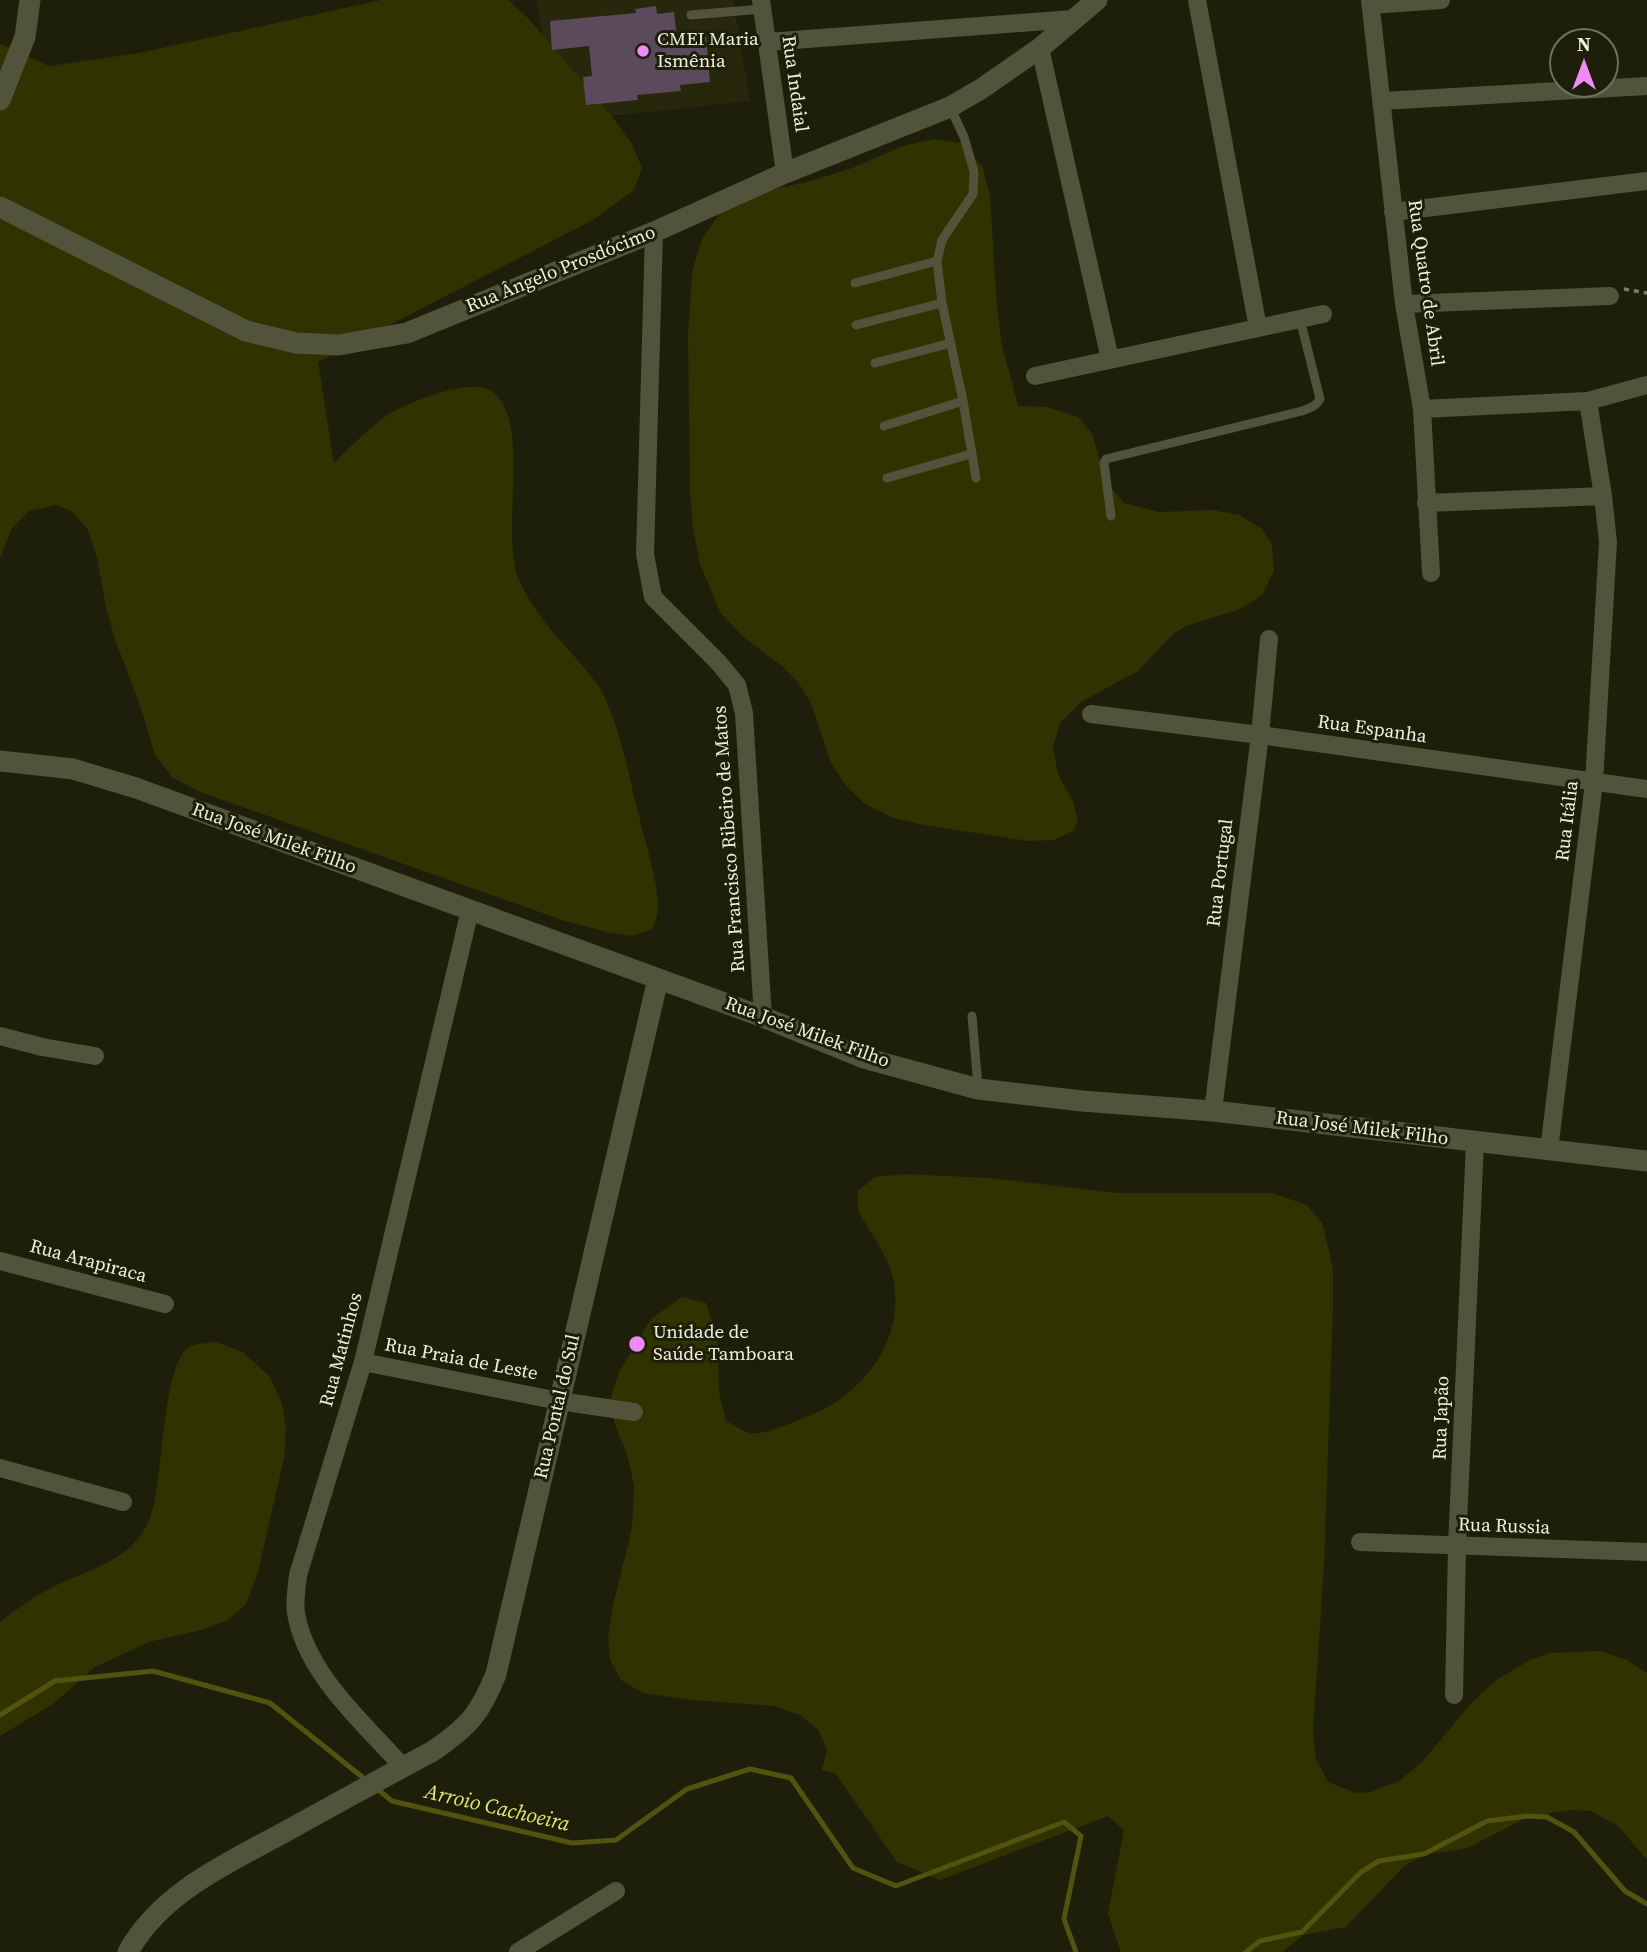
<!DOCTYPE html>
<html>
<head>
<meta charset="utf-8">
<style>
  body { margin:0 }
  #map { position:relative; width:1647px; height:1952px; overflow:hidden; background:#1e1f0a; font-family:"Source Serif 4",serif }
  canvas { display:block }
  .north { position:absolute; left:1549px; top:28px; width:70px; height:70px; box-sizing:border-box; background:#1e1f0a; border:2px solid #717260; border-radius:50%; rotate:0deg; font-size:19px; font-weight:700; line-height:28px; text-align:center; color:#edefe1 }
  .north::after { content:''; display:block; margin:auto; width:24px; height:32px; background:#ee8bf8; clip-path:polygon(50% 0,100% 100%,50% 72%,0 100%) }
</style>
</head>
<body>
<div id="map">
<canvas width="1647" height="1952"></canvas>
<div class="north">N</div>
</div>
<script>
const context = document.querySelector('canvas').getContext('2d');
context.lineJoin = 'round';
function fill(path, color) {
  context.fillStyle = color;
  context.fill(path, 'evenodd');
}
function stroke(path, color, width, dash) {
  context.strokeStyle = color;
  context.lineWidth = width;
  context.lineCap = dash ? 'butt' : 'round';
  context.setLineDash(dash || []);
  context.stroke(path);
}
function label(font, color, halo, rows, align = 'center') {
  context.font = font + ' "Source Serif 4",serif';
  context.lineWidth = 6;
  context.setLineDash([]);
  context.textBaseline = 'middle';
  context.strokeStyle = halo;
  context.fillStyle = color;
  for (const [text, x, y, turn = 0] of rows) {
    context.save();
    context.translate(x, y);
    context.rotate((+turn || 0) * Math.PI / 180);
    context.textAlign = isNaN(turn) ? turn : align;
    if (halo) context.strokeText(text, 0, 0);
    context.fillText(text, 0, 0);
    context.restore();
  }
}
const built = new Path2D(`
  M536,0h197l17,101 -193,21z`);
const green = new Path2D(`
  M381,0h127l22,20 84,99 18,25 10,24 -8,22 -41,30 -275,142 16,101c17,-17 35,-35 55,-49 19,-12 81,-36 101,-24 45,28 7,147 31,194 13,27 33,50 53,72 8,10 17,19 24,29 22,37 30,89 41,131 6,26 15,52 18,78 2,12 1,25 -5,35l-20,7 -21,-3 -46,-12 -365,-129 -27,-14 -18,-23 -15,-50 -24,-63 -9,-30 -10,-54 -9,-28 -15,-18 -16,-7 -28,6 -17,17 -12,30v-514l49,22 90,-13z
  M934,139l27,4 22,25 7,28 6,96 5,49 17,65 29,1 31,10 14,16 14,49 18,21 35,9 53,-2 27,5 23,14 10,16 2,26 -12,24 -22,14 -54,17 -13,8 -35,37 -57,31 -21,21 -7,24 5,27 15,27 5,20 -5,10 -19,9 -26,1 -104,-16 -31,-7 -28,-14 -19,-18 -15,-23 -19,-58 -14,-23 -15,-15 -41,-31 -22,-24 -20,-48 -7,-36 -3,-37 -2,-156 4,-63 10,-33 18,-26 47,-22 47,-11 38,-12 51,-22z
  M904,1174l87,4 126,15h155l35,12 15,18 11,45v41l-9,257 -11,163 3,30 12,23 28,11 15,-1 28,-11 23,-19 52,-62 24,-21 32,-19 19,-7 51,-2 27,9 20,13v187l-29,-34 -27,-15 -20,-1 -41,6 -63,32 -44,7 -19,11 -58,61 -43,8 -20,17h-162l-13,-39 16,-83 -16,-14 -168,64 -43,-18 -62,-89 -13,-3 5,-21 -9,-19 -16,-14 -28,-10 -83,-6 -48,-7 -22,-13 -11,-20 -2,-23 5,-32 19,-77 2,-42 -7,-32 -12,-29 -5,-24 8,-27 33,-55 31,-22 24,6 12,36 1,53 7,29c8,4 16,10 24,12 14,3 48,-13 61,-18 55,-22 97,-80 81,-141 -5,-17 -16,-33 -25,-48 -2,-4 -6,-9 -8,-14 -2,-6 -1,-15 -1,-21l17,-14z
  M216,1342l27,10 27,25 12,26 4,27 -2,28 -26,114 -12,32 -18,16 -27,10 -52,12 -54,25 -42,37 -53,32v-114c16,-12 31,-24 49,-33 39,-21 83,-26 101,-71 14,-35 11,-153 39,-171 7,-4 19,-4 27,-5z`);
const stream = new Path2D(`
  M0,1715l55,-34 98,-10 117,32 96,77
  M376,1788l16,13 180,42 44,-3 71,-51 63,-20 41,9 62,90 43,18 168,-64 17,14 -17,83 12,33
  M1246,1952l14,-11 42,-9 59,-60 18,-11 45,-7 63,-33 40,-5 20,1 27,15 51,59 22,13`);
const building = new Path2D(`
  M656,6l1,8 17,-2 3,28 29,-3 4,45 -30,3 1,6 -44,4 1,5 -52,5 -3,-28 9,-1 -3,-30 -37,4 -2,-29 86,-8 -1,-4z`);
const path = new Path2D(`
  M1624,289l23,4`);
const lane = new Path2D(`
  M691,15l71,-6
  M950,107l14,30 10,35 -1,22 -31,46 -5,21 5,42 21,98 13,77
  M855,283l82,-22
  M856,325l86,-22
  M875,363l76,-20
  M884,426l79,-25
  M887,478l84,-24
  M1111,516l-7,-53 2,-4 196,-48c7,-3 14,-4 18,-12l-20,-80
  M972,1016l6,71`);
const street = new Path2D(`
  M761,0l24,173
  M1197,0l61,328
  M1370,0l34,304 18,105 9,164
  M1371,5l70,-5
  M767,42l306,-23
  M1040,48l70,311
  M1382,101l265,-15
  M1393,212l254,-31
  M654,232l-9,322 8,43 65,65 19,23 7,28 19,304
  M1404,304l206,-8
  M1035,376l288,-62
  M1422,409l166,-8 59,-16
  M1426,503l177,-7
  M1091,714l169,21 387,54
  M0,1036l42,11 53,9
  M1213,1111l47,-376 9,-96
  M1549,1150l45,-368 14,-240 -5,-46 -15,-95
  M0,1261l165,43
  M363,1362l196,39 75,11
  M0,1468l123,34
  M1360,1542l287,10
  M1454,1695l3,-149 18,-404
  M403,1767c-39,-44 -97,-93 -107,-154 -2,-12 1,-26 2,-38l65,-213 107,-452
  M518,1952l98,-61`);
const secondary = new Path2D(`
  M0,100l25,-63 5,-37
  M0,207l246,124 50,12 42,2 69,-12 247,-101 131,-59 165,-66 31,-18 59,-41 57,-48
  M0,761l73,8 63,19 627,229 101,41 114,31 104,12 131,10 434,50
  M128,1952c34,-62 105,-91 164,-124 47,-26 94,-52 141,-77 36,-25 47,-37 63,-77l162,-695`);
const markers = [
  [643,51,7,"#ee8bf8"],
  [637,1344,9,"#ee8bf8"]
];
const poiNames = [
  ["CMEI Maria",657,40],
  ["Ismênia",657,62],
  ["Unidade de",653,1333],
  ["Saúde Tamboara",653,1355]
];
const streetNames = [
  ["Rua Indaial",794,84,82],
  ["Rua Ângelo Prosdócimo",561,270,-22],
  ["Rua Quatro de Abril",1425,283,82],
  ["Rua Espanha",1372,730,8],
  ["Rua Itália",1568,821,-83],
  ["Rua José Milek Filho",274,839,20],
  ["Rua Francisco Ribeiro de Matos",730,839,-94],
  ["Rua Portugal",1221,873,-83],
  ["Rua José Milek Filho",807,1033,20],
  ["Rua José Milek Filho",1362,1129,7],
  ["Rua Arapiraca",88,1262,15],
  ["Rua Matinhos",342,1350,-75],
  ["Rua Praia de Leste",461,1360,11],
  ["Rua Pontal do Sul",558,1407,-77],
  ["Rua Japão",1442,1418,-88],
  ["Rua Russia",1504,1527,2]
];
const waterNames = [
  ["Arroio Cachoeira",497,1809,13]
];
fill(built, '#27280b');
fill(green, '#303200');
stroke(stream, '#51530e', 5);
fill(building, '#5b4a5c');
stroke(path, '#7c7d6b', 3.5, [5, 5]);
stroke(lane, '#51533b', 9);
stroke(street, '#51533b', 18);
stroke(secondary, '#51533b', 21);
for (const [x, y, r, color] of markers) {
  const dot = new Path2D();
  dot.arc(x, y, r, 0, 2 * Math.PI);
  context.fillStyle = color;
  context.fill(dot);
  stroke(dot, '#1e1f0a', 2.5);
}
label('19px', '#edefe1', '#1e1f0a', poiNames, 'left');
label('19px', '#edefe1', '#1e1f0a', streetNames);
label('italic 21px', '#e2e874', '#1e1f0a', waterNames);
</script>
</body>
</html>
